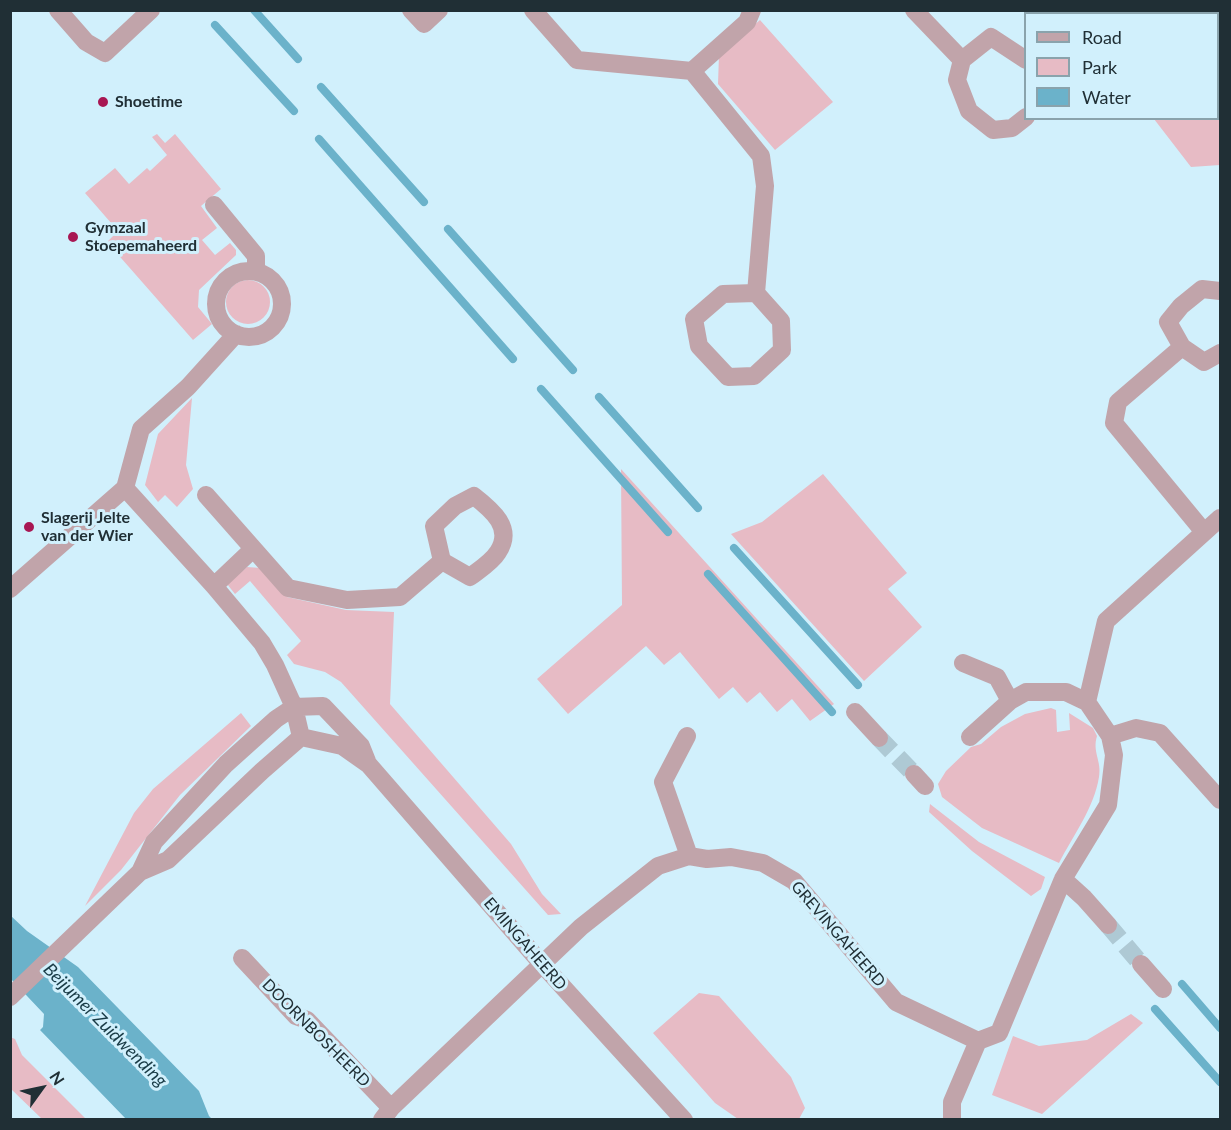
<!DOCTYPE html>
<html>
<head>
<meta charset="utf-8">
<style>
  body { margin:0 }
  #map { position:relative; width:1231px; height:1130px; overflow:hidden; background:#d1f0fc; font-family:Lato,sans-serif }
  canvas { display:block }
  .frame { position:absolute; inset:0; border:12px solid #202f35; pointer-events:none }
  .legend { position:absolute; left:1024px; top:12px; width:195px; height:108px; box-sizing:border-box; background:#d1f0fc; border:2px solid #8aa3ac; margin:0; padding:8px 10px; list-style:none; font-size:18px; color:#202f35 }
  .legend li { display:flex; align-items:center; gap:12px; height:30px }
  .legend b { width:30px; border:2px solid #8aa3ac }
  .north { position:absolute; left:12px; top:1058px; width:60px; height:60px; -webkit-text-stroke:4px #d1f0fc; paint-order:stroke; rotate:57deg; font-size:16px; font-weight:700; line-height:24px; text-align:center; color:#202f35 }
  .north::after { content:''; display:block; margin:auto; width:21px; height:27px; background:#202f35; clip-path:polygon(50% 0,100% 100%,50% 72%,0 100%) }
</style>
</head>
<body>
<div id="map">
<canvas width="1231" height="1130"></canvas>
<div class="frame"></div>
<ul class="legend">
<li><b style="height:8px;background:#c1a4aa"></b>Road</li>
<li><b style="height:16px;background:#e7bbc5"></b>Park</li>
<li><b style="height:16px;background:#6bb2ca"></b>Water</li>
</ul>
<div class="north">N</div>
</div>
<script>
const context = document.querySelector('canvas').getContext('2d');
context.lineJoin = 'round';
function fill(path, color) {
  context.fillStyle = color;
  context.fill(path, 'evenodd');
}
function stroke(path, color, width, dash) {
  context.strokeStyle = color;
  context.lineWidth = width;
  context.lineCap = dash ? 'butt' : 'round';
  context.setLineDash(dash || []);
  context.stroke(path);
}
function label(font, color, halo, rows, align = 'center') {
  context.font = font + ' Lato,sans-serif';
  context.lineWidth = 6;
  context.setLineDash([]);
  context.textBaseline = 'middle';
  context.strokeStyle = halo;
  context.fillStyle = color;
  for (const [text, x, y, turn = 0] of rows) {
    context.save();
    context.translate(x, y);
    context.rotate((+turn || 0) * Math.PI / 180);
    context.textAlign = isNaN(turn) ? turn : align;
    if (halo) context.strokeText(text, 0, 0);
    context.fillText(text, 0, 0);
    context.restore();
  }
}
const green = new Path2D(`
  M1129,11h91v154l-29,2 -37,-48 64,-1v-104h-86z
  M760,20l73,82 -58,48 -57,-66 1,-29z
  M157,134l8,9 10,-9 46,55 -20,17 16,22 -15,12 13,15 15,-12 6,7v5l-37,35 -1,17 14,17 -19,16 -86,-98 11,-11 -33,-38 30,-25 14,16 18,-16 3,3 17,-16 -15,-18z
  M226 302a22 22 0 1 1 44 0a22 22 0 1 1-44 0Z
  M192,398l-6,67 7,24 -16,18 -12,-12 -7,7 -13,-17 13,-51z
  M621,469l213,235 -24,17 -18,-22 -15,13 -17,-20 -13,11 -14,-16 -14,12 -39,-47 -16,13 -18,-19 -78,68 -31,-35 85,-74z
  M823,474l84,99 -19,16 34,38 -58,54 -133,-147 31,-12z
  M247,567l14,1 26,29 59,13 48,2 -4,92 121,140 31,50 19,20 -13,1 -207,-233 -16,-10 -31,-8 -7,-9 14,-14 -51,-60 -15,13 -8,-10z
  M1051,708l5,2 1,22 13,-2 -1,-17 24,15 4,8c-5,16 5,25 2,41 -5,31 -26,59 -40,86l-77,-35 -40,-31 -4,-13 8,-13 25,-24 10,-3 20,-17 24,-13z
  M241,713l10,13 -71,69 -59,75 -36,36 49,-93 19,-24z
  M930,804l49,38 66,35 -4,12 -10,7 -59,-45 -43,-39z
  M699,993l20,3 72,81 14,31 -6,11h-61l-23,-16 -62,-70z
  M1131,1014l12,9 -101,91 -50,-19 21,-59 26,10 48,-6z
  M10,1037l5,2 7,16 64,64h-44l-31,-30z`);
const water = new Path2D(`
  M10,915l17,16 51,36 121,124 10,25 3,3h-86l-86,-89 3,-3 1,-13 -33,-35z`);
const stream = new Path2D(`
  M254,10l44,49
  M1139,10l2,4
  M215,25l79,86
  M321,87l103,115
  M1218,103l2,3
  M319,139l194,220
  M448,229l125,141
  M541,389l127,143
  M599,397l99,111
  M734,548l124,137
  M708,574l124,138
  M1182,984l38,44
  M1155,1009l65,73`);
const minorTunnel = new Path2D(`
  M879,738l35,36
  M1108,925l33,39`);
const minor = new Path2D(`
  M58,10l28,32 19,11 46,-43
  M411,10l13,14 15,-14
  M533,10l44,50 115,11 55,-49 5,-12
  M914,10l48,50 -5,20 12,31 24,19 19,-2 14,-11
  M962,60l29,-23 35,23
  M692,71l69,85 4,30 -9,107 25,28 1,29 -28,26 -26,1 -29,-31 -5,-27 29,-25 33,-1
  M214,205l42,51v16
  M216 304a33 33 0 1 1 66 0a33 33 0 1 1-66 0Z
  M1182,347l-14,-25 13,-16 21,-17 18,2
  M125,488l89,98 48,57 13,22 19,42 7,30
  M125,488l16,-59 47,-42 48,-53
  M206,495l82,93 59,12 53,-3 42,-36
  M474,496c18,14 40,32 24,56 -6,10 -19,18 -28,25l-28,-16 -8,-35 21,-20z
  M1204,532l-90,-109 4,-21 64,-55 22,15 16,-9
  M214,586l39,-37
  M10,589l115,-101
  M963,663l34,14 13,24
  M1087,702l19,-81 114,-103
  M855,712l24,26
  M687,736l-24,46 26,74
  M1110,736l26,-8 24,5 60,67
  M301,737l41,9 27,19 173,199 142,156
  M914,774l11,12
  M140,872l28,-12 94,-89 39,-34
  M1063,879l21,19 24,27
  M242,958l54,58 11,4 84,88 -9,12
  M1141,964l22,25
  M10,997l130,-125 14,-30 72,-78 50,-45 18,-12 29,-1 38,40 6,15
  M391,1108l190,-181 77,-61 31,-10 18,3 24,-2 32,6 31,18 102,121 82,39
  M952,1120v-18l26,-61 21,-8 64,-154 45,-74 6,-50 -4,-19 -23,-34 -21,-10h-40l-16,9 -40,36`);
const markers = [
  [103,102,6,"#a81753"],
  [73,237,6,"#a81753"],
  [29,527,6,"#a81753"]
];
const poiNames = [
  ["Shoetime",115,102],
  ["Gymzaal",85,228],
  ["Stoepemaheerd",85,246],
  ["Slagerij Jelte",41,518],
  ["van der Wier",41,536]
];
const streetNames = [
  ["GREVINGAHEERD",838,934,49],
  ["EMINGAHEERD",525,944,49],
  ["DOORNBOSHEERD",316,1033,45]
];
const waterNames = [
  ["Beijumer Zuidwending",105,1025,45]
];
fill(green, '#e7bbc5');
fill(water, '#6bb2ca');
stroke(stream, '#6bb2ca', 8);
stroke(minorTunnel, '#aec9d4', 18, [18, 9]);
stroke(minor, '#c1a4aa', 18);
for (const [x, y, r, color] of markers) {
  const dot = new Path2D();
  dot.arc(x, y, r, 0, 2 * Math.PI);
  context.fillStyle = color;
  context.fill(dot);
  stroke(dot, '#d1f0fc', 2);
}
label('bold 16px', '#202f35', '#d1f0fc', poiNames, 'left');
label('16px', '#202f35', '#d1f0fc', streetNames);
label('italic 18px', '#193b46', '#d1f0fc', waterNames);
</script>
</body>
</html>
